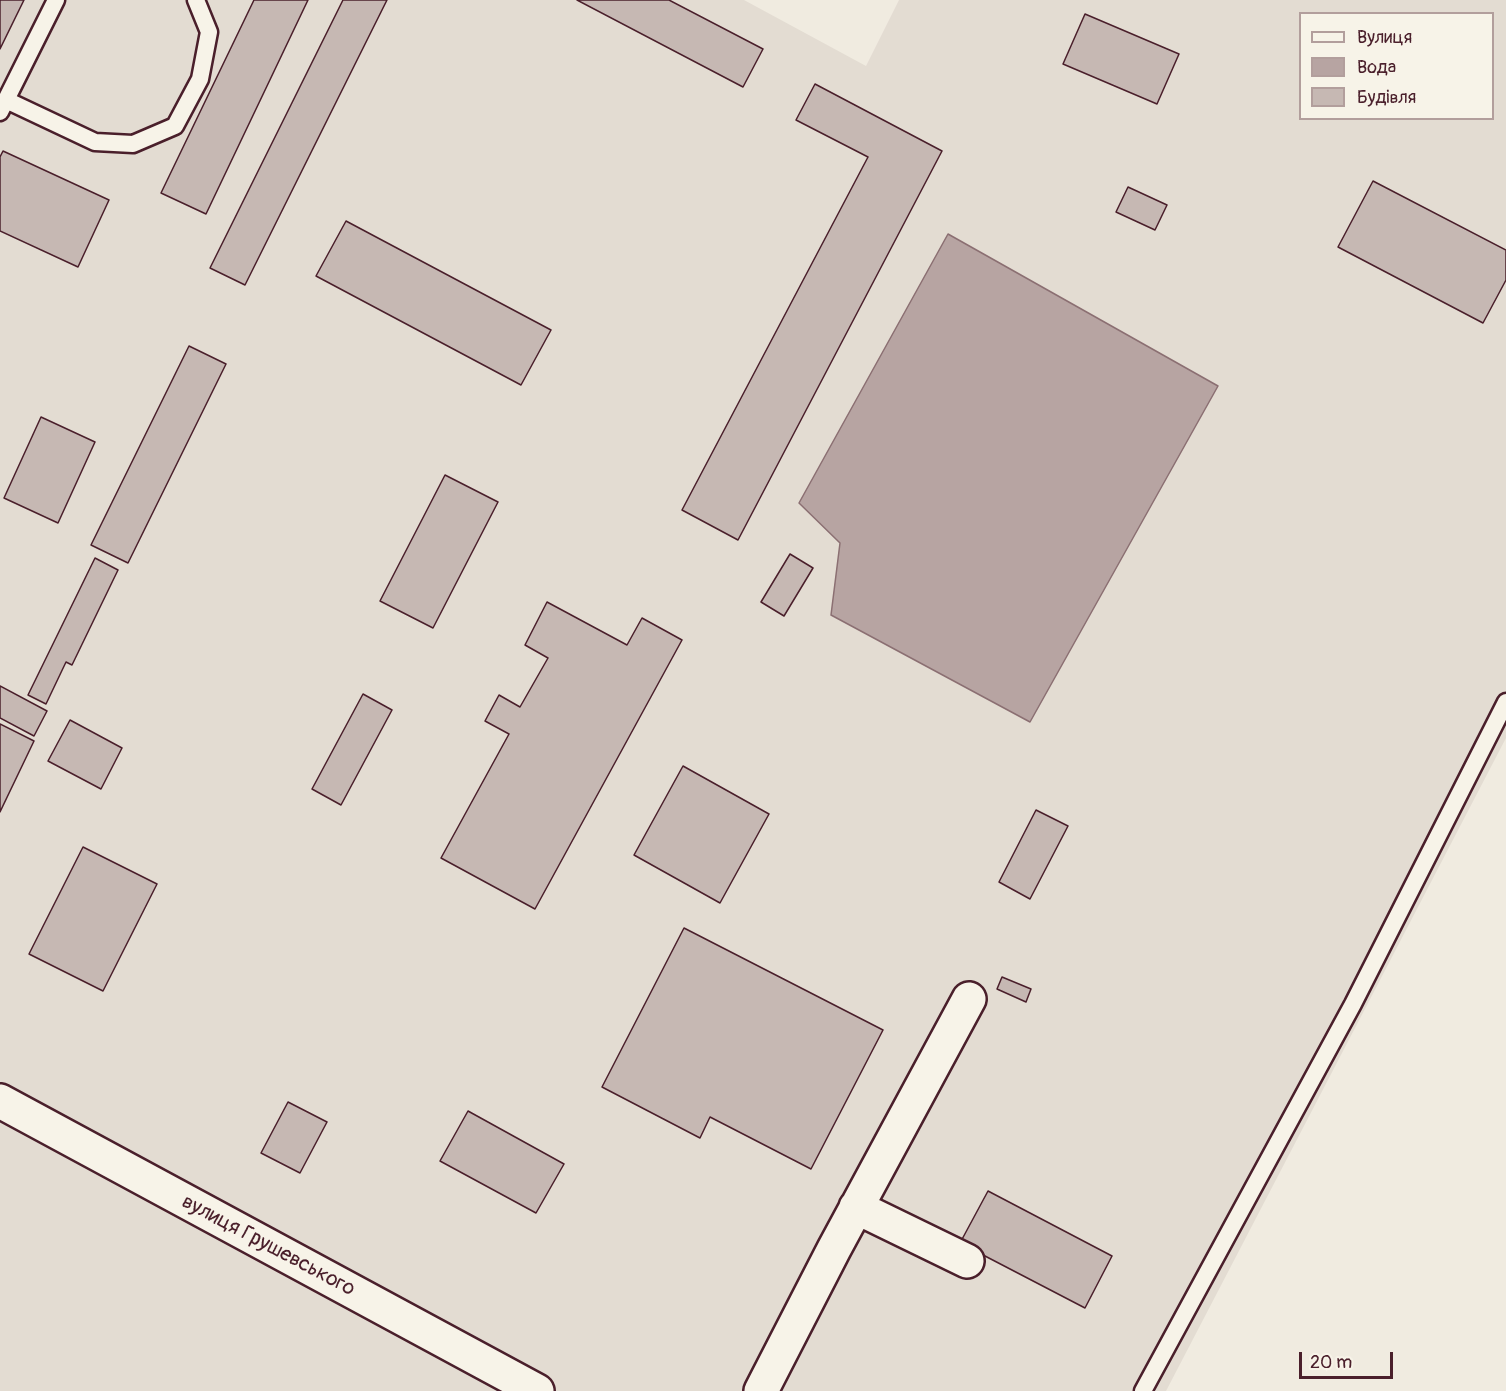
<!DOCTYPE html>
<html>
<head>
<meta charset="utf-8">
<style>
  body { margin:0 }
  #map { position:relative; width:1506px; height:1391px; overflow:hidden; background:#f0ebe0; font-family:Pangolin,sans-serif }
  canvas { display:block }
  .legend { position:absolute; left:1299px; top:12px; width:195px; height:108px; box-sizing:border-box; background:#f7f3e8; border:2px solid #b29e9c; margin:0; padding:8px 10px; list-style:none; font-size:18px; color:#4a1f2b }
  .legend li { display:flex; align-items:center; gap:12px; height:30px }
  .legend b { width:30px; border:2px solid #b29e9c }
  .scale { position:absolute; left:1299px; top:1352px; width:94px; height:27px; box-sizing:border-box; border:3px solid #4a1f2b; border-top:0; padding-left:8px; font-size:18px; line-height:21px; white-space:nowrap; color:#4a1f2b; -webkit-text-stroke:4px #f7f3e8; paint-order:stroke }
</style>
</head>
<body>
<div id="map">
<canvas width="1506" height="1391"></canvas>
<ul class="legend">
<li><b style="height:8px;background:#f7f3e8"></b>Вулиця</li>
<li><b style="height:16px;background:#b7a4a2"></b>Вода</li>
<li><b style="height:16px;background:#c6b8b3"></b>Будівля</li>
</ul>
<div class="scale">20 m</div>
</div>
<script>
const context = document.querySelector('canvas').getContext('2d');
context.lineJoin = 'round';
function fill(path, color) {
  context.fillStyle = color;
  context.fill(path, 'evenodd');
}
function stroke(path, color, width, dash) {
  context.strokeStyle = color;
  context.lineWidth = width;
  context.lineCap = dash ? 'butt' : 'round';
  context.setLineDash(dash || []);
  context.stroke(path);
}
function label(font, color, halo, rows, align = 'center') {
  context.font = font + ' Pangolin,sans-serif';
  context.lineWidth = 6;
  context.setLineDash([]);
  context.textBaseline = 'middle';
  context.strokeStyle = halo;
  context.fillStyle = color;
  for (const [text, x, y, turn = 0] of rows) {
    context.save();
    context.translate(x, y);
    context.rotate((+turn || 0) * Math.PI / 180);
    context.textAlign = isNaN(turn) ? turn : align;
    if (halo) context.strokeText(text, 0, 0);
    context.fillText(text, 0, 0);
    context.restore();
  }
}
const built = new Path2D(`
  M0,0h744l122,66 33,-66h607v738l-340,653h-1166zM1300,14h192v104h-192z`);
const water = new Path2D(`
  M948,234l270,152 -188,336 -199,-107 9,-72 -41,-40z`);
const building = new Path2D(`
  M0,0h24l-24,49z
  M254,0h54l-102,214 -45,-21z
  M343,0h44l-142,285 -35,-17z
  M577,0h92l94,49 -20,38z
  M1085,14l94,40 -22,50 -94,-40z
  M815,84l127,67 -204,389 -56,-30 186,-353 -72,-37z
  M3,151l106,49 -31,67 -78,-36v-74z
  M1373,181l133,69v30l-23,43 -145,-76z
  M1128,187l39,18 -12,25 -39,-18z
  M346,221l205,109 -30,55 -205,-109z
  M189,346l37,18 -98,199 -37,-18z
  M41,417l54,25 -37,81 -54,-25z
  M445,475l53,27 -65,126 -53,-27z
  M790,554l23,14 -29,48 -23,-14z
  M95,558l23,12 -46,95 -6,-3 -20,42 -18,-9z
  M547,602l80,43 15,-27 40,22 -147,269 -94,-51 68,-124 -24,-13 14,-26 21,12 28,-49 -23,-13z
  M0,686l47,25 -13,25 -34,-18z
  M363,694l29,16 -51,95 -29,-16z
  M70,720l52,28 -21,41 -53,-28z
  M0,724l34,17 -34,71z
  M683,766l86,48 -49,89 -86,-48z
  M1036,810l32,16 -38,73 -31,-17z
  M83,847l74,37 -54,107 -74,-37z
  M684,928l199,102 -72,139 -101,-52 -10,21 -98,-51z
  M1002,977l29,12 -5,13 -29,-13z
  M288,1102l39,20 -27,51 -39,-20z
  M468,1111l96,53 -28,49 -96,-52z
  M988,1191l124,65 -27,52 -125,-65z`);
const service = new Path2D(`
  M6,100l89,42 38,2 42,-18 25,-47 9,-47 -13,-32
  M0,112l56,-112
  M1143,1391l210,-387 153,-302`);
const minor = new Path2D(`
  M856,1207l111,54
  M761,1391l73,-142 135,-250`);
const tertiary = new Path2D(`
  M0,1101l537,290`);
const streetNames = [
  ["вулиця Грушевського",268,1246,28]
];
fill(built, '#e3dcd2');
fill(water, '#b7a4a2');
stroke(water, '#8b6f72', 1.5);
fill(building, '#c6b8b3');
stroke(building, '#4a1f2b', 1.5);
stroke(service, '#4a1f2b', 21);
stroke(minor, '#4a1f2b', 38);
stroke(tertiary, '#4a1f2b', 38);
stroke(service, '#f7f3e8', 16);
stroke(minor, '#f7f3e8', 33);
stroke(tertiary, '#f7f3e8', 33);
label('21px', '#4a1f2b', '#f7f3e8', streetNames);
</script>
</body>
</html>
